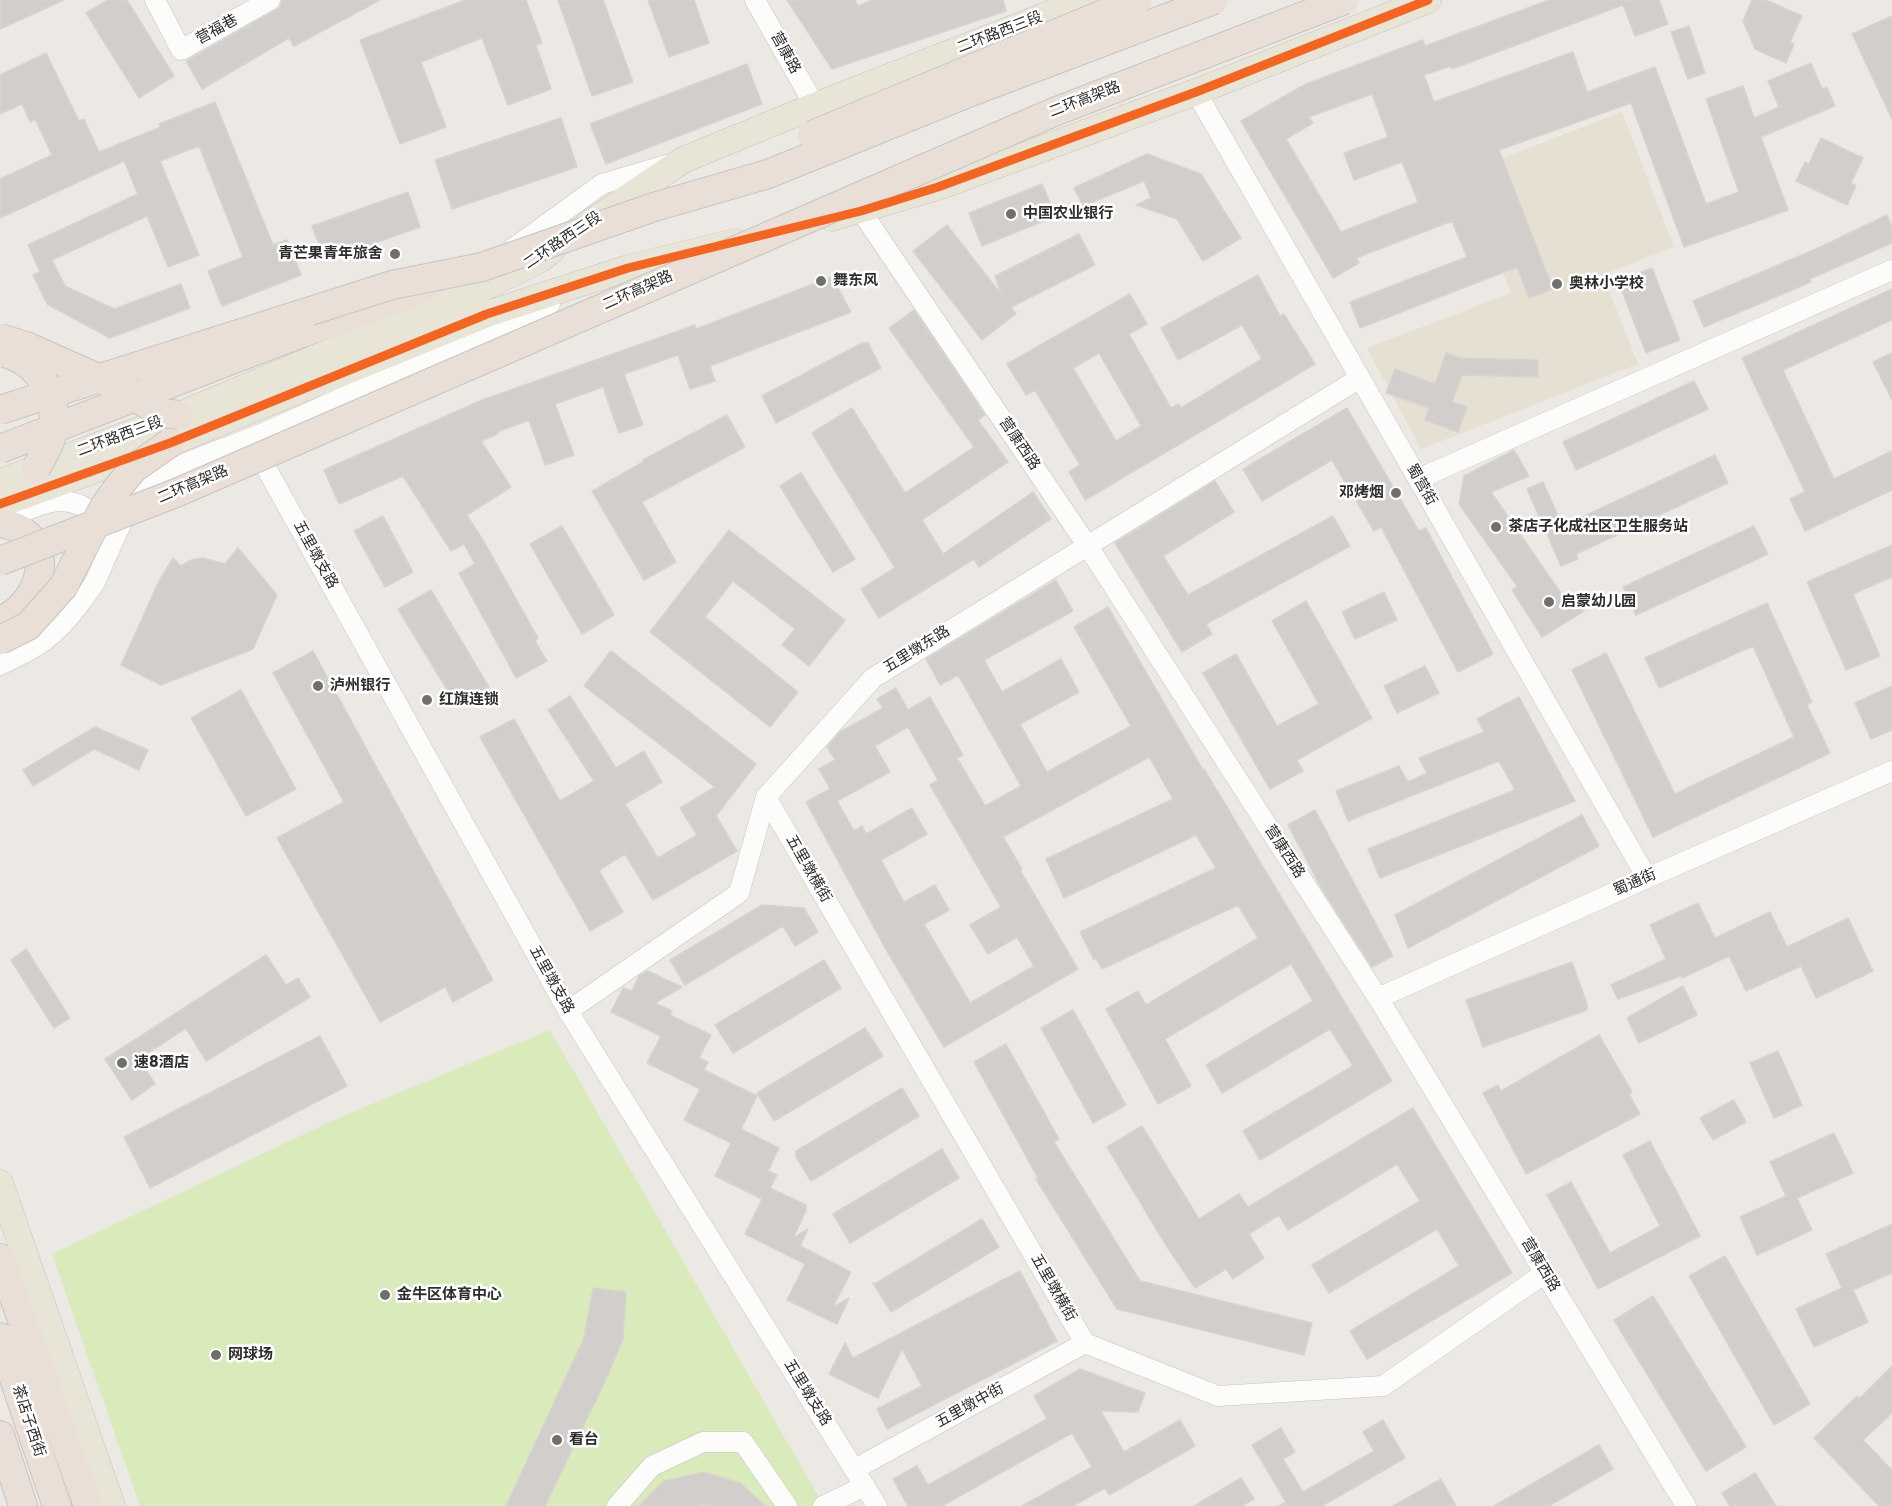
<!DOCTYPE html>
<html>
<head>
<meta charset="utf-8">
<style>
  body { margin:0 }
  canvas { display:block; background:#ece8e4 }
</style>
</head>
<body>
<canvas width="1892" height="1506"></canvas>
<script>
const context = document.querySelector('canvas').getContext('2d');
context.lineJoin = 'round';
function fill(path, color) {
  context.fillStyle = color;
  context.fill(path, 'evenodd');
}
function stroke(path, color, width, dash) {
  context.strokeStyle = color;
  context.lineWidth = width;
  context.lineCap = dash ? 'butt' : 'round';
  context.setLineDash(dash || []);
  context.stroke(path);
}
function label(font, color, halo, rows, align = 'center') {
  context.font = font + ' Poppins,"Noto Sans SC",sans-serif';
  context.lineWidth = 5;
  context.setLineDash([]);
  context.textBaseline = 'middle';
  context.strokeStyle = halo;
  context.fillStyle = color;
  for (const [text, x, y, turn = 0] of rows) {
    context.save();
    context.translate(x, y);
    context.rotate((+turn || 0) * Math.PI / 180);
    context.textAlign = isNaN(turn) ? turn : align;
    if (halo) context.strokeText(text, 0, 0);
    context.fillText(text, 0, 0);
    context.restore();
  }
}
const education = new Path2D(`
  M1622,112l52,135 -71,28 35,89 -217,85 -54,-101 144,-55 -47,-120z`);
const pitch = new Path2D(`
  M550,1030l274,476h-684l-88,-252 286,-136z`);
const building = new Path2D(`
  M0,0h64l-64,29z
  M108,0h19l47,76 -35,22 -53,-85z
  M282,0h98l-86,46 -5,-8 -87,51 -16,-28 90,-51 4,-3z
  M465,0h61l16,43 -6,2 15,44 -43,16 -26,-67 -61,24 25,65 -46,17 -40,-104z
  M558,0h45l30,82 -41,14z
  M648,0h46l15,43 -40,14z
  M787,0h68l3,6 14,-6h131l3,11 -174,58z
  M1549,0h110l9,24 -33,12 -12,-31 -171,64 -1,-3 -27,9 10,27 139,-50 14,40 68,-25 51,137 33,-12 -33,-93 37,-13 11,32 25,-11 -11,-26 43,-18 11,26 5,-2 8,19 -74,31 27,73 -104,37 -53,-144 -132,47 54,139 -24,9 -12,-31 -157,61 -10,-26 117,-45 -15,-36 -96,37 3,5 -26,15 -92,-157 65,-37 117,-44 2,6zM1372,94l16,43 -44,16 10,27 48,-18 16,40 -77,30 -55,-93 27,-16 -4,-6z
  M1752,0h14l36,16 -12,26 4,2 -8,19 -31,-14 -12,-28z
  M1892,16v103l-40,-85z
  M1689,26l16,47 -17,6 -17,-47z
  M46,53l33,68 5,-2 15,33 62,-25 -2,-3 56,-22 58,143 14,-5 14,35 -79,31 -14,-35 35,-14 -44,-111 -39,15 39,94 -31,12 -21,-51 -95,44 13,26 49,23 67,-25 9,24 -80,30 -63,-34 -14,-29 7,-3 -12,-27 110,-51 -14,-33 -124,57v-39l52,-24 -17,-36 -5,3 -8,-18 -22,10v-39z
  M747,64l15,40 -156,60 -16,-40z
  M561,118l16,49 -125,42 -17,-49z
  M1821,138l42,20 -12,25 5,3 -9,19 -51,-24 9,-19 4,2z
  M1147,154l54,20 40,64 -38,23 -26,-42 -41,-14 15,-7 -7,-17 -61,25 -9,-18z
  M1042,184l14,32 -74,30 -13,-33z
  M408,192l12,35 -95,34 -13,-35z
  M1887,215l5,12v16l-82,36 1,3 -107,45 -11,-26 123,-52z
  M947,225l54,69 -6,-18 84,-42 16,31 -84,42 5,7 -34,26 -69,-89z
  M1652,268l28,72 -34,13 -28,-72z
  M1258,275l22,41 4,-2 31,50 -230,136 -16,-28 11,-7 -45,-75 -9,5 -19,-31 123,-70 17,30 -18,10 42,74 8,-4 2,4 81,-49 -20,-34 -64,35 -17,-32zM1099,353l42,73 -25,15 -43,-73z
  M832,277l19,35 -141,54 5,15 -25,8 -12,-34 -54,19 19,51 -24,8 -16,-46 -48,17 19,51 -29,10 -16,-45 -32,12 1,2 -17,7 30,46 -44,28 19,30 52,93 -3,3 12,20 -31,17 -57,-105 16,-9 -11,-20 -13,7 -48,-75 -64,28 -15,-34 158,-70 213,-75 1,4z
  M1892,289v31l-109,50 51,109 58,-28v39l-87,41 -15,-32 15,-7 -63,-134z
  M914,310l71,105 -7,5 30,42 -86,58 21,34 90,-62 18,27 -72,48 -5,-8 -95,59 -18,-29 34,-21 -83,-135 40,-25 53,85 69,-46 -85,-119z
  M862,343h6l13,25 -105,55 -14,-27z
  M1446,353l14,5 78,2v17l-76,-2 -10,27 15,5 -9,25 -33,-12 4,-12 -43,-15 9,-24 40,15z
  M1892,353v47l-19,-38z
  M1694,381l14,28 -132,61 -13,-28z
  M1347,408l72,123 7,-3 67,126 -35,18 -77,-145 -7,4 -42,-71 -70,41 -19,-32z
  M727,415l18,32 -103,55 34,60 -32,18 -52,-89 51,-29v-2z
  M1514,450l15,26 -38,16 76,110 8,-5 9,14 -42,26 -30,-47 5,-4 -58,-82 5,-28z
  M1715,455l13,28 -152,71 2,5 -17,7 -34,-77 16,-7 20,44z
  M801,473l54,86 -22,13 -53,-86z
  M1215,481l19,31 -71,44 25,39 145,-79 17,30 -144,78 6,10 -30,18 -67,-109z
  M383,516l30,56 -28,15 -31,-56z
  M562,526l52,89 -32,19 -52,-90z
  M1754,526l14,28 -132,61 -13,-28z
  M729,530l116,90 -36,46 -27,-21 13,-16 -62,-48 -28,36 93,75 -28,35 -120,-95z
  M1892,545v32l-39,17 27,62 -34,14 -39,-88z
  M238,548l39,47 -24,54 -92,36 -40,-20 38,-84 14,-23 8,8 10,-6 12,-2 22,6z
  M1056,580l17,31 -89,49 18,32 59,-33 18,33 -59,32 27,48 84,-46 -57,-99 34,-20 95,163 1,-1 188,312 -132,79 -17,-29 110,-65 -23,-37 -108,64 -16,-28 107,-64 -22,-37 -126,75 26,47 -33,18 -52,-95 32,-18 8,14 112,-67 -20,-33 -136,64 -6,-11 -2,2 -14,-28 136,-64 -20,-33 -132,63 -18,-39 127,-60 -24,-42 -146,80 19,32 -2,1 58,99 -134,78 -60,-101 -78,-144 24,-13 -11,-20 16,-9 -8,-13 13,-15 43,-24 -6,-9 19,-11 12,22 22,-13 33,58 -6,3 28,48 36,-20 -63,-111 -18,10 -14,-26zM908,727l30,53 -8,5 71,122 -31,18 18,29 29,-17 17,29 -64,37 -46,-79 25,-14 -14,-25 -31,17 -23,-42 46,-26 -15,-26 -46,26 -4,-8 -8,5 -17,-30 53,-29 -15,-26z
  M431,590l58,97 -32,19 -59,-97z
  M1384,592l13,28 -42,19 -13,-27z
  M1306,601l66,117 -75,42 6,11 -33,18 -67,-116 33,-19 41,72 42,-22 -47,-83z
  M1767,603l45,99 -5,3 23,48 -177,84 -81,-167 34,-17 69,141 119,-57 -41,-91 -94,42 -14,-30z
  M313,651l180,329 -40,22 -8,-15 -65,35 -103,-184 67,-36 -71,-129z
  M611,651l145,113 -40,52 21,35 -84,49 -28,-46 -26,16 24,42 -33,19 -110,-194 34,-18 46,82 34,-20 -46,-71 22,-14 46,72 28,-17 18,31 -37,22 33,54 39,-23 -17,-27 35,-21 -131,-101z
  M1425,666l14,27 -42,20 -13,-27z
  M1892,686v44l-21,9 -16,-36z
  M241,690l55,99 -50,27 -55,-98z
  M1519,697l56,104 -195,77 -12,-29 147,-59 -16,-29 -151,60 -12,-30 63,-25 9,16 19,-9 -8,-15 65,-26 -7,-13z
  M95,727l53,23 -9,20 -45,-21 -61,37 -10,-16z
  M1315,810l78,146 -21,11 -49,-76 -35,-66z
  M1582,815l17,31 -191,102 -13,-33z
  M1698,903l17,35 55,-26 17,35 61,-29 25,53 -57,27 -15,-32 -55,25 -17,-35 -47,22 -1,-2 -63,23 -7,-14 55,-26 -16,-34z
  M762,905l42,3 14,24 -23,14 -12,-20 -98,59 -15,-25z
  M26,949l44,69 -16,10 -43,-68z
  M266,955l20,30 12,-7 12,19 -104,64 -20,-33 -47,31 16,25 -23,16 -27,-41z
  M824,960l17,28 -108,65 -18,-28z
  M1572,962l15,42v6l-104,37 -17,-47z
  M648,971l34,16 -27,16 17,8 -2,4 41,20 -12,23 9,4 -4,8 53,26 -16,33 38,19 -11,23 9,4 -7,13 36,17v6l-13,27 15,-9 -8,17 51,26 -18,35 16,-9 -12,26 -50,-24 18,-36 -60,-30 17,-35 -47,-23 16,-33 -47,-23 16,-31 -53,-26 14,-27 -50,-24 12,-24 9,3 7,-15z
  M1683,986l14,29 -58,28 -12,-25z
  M1073,1010l53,95 -33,18 -52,-95z
  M865,1028l18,28 -109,65 -17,-28z
  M1599,1035l33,57 -3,2 11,20 -114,60 -43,-81 15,-8 3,6z
  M320,1036l27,50 -197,102 -26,-51z
  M1006,1044l53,95 -5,3 86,139 172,42 -8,32 -187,-46 -81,-130 2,-1 -64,-116z
  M1778,1051l24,54 -28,13 -24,-55z
  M902,1088l17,28 -108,65 -15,-24v-6z
  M1734,1100l12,22 -33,18 -13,-22z
  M1413,1108l99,165 -145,86 -17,-28 109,-65 -22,-37 -108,64 -17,-28 108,-64 -23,-37 -109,66 -9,-15 -30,19 15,24 -31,21 -7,-10 -31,19 -28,-41 -60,-100 35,-21 57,93 40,-25 9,13z
  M1834,1133l19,40 -56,25 15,32 -55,25 -17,-38 46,-21 -16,-34z
  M1650,1141l50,95 -102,53 -51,-94 24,-13 39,71 50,-27 -37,-71z
  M942,1149l17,29 -109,65 -17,-29z
  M982,1219l17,28 -108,65 -18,-29 2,1z
  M1892,1224v49l-39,17 15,32 -54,25 -18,-38 46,-21 -16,-34z
  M1725,1256l85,148 -36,21 -85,-149z
  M1020,1271l37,70 -170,88 -10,-20 45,-23 -20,-37 -24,49 -49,-24 16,-31 8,15z
  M593,1288l33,4 -3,47 -14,34 -64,133h-39l78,-168z
  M1653,1296l93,151 -40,24 -92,-151z
  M1892,1366v47l-29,27 29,30v36h-13l-65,-68 43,-42 2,3z
  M1080,1369l65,24 -7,19 -37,-1 23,41 56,-32 15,26 -86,49 -4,-7 -32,18h-51l70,-39 -20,-34 -130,73h-34l-15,-27 24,-13 11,19 119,-66 -13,-23z
  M1383,1420l22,38 -83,48h-43l7,-4 -34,-57 29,-17 14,24 -12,7 20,33 71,-41 -11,-19z
  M1599,1445l14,24 -64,37h-55z
  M704,1472l36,11 25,23h-57l-6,-2 -7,2h-56l25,-25z
  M1755,1473l21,33h-46l-8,-13z
  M1241,1478l13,21 -12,7h-48z
  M1441,1479l15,27h-63z`);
const minor = new Path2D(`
  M155,0l26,50 89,-50
  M755,0l52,92 5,15
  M1196,92l451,786
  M861,211l226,334 291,453 308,508
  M512,249l90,-65 64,-19
  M250,439l318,572 309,495
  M1418,479l474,-209
  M0,522c25,-10 53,-29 80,-17 10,5 19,11 28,17
  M0,665c38,-18 55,-27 81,-63 5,-7 11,-14 15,-22 13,-28 31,-79 56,-98 34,-24 78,-34 116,-51 94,-42 188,-84 282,-127
  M766,797l319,546 133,53 165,-10 162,-113
  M1378,998l269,-120 245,-107
  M568,1011l171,-118 27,-96 107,-119 487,-300
  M855,1469l230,-126
  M617,1506l35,-40 51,-24h40l44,64
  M823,1506l42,-20`);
const major = new Path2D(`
  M831,218l107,-31 258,-95 232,-92
  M587,225l96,-65 129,-53 273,-107
  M0,482l179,-67 308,-129 54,-27 11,-9
  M0,504l170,-61 317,-129 141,-46 107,-26
  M0,1183l112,323`);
const highway = new Path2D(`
  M302,333l125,-46
  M0,523c60,9 46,79 0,98
  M0,1258l88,248
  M0,1337l57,169
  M0,1435l23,71`);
const highwayBridge = new Path2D(`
  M812,135l325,-135
  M0,338l26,8 90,40 46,27 17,2
  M5,353c37,11 56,47 46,85 -3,11 -9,20 -15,30
  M0,410l392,-125 90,-18 172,-60 114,-33 195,-79 251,-95
  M0,449l302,-116
  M0,561l176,-68 878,-381 291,-112
  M0,640l28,-14 35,-39 41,-80 12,-17 17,-21 37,-26`);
const bus1 = new Path2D(`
  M0,504l170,-61 317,-129 141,-46 233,-57 77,-24 258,-95 232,-92`);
const markers = [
  [1011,214,6,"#706f6e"],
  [395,254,6,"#706f6e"],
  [821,281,6,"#706f6e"],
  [1557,284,6,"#706f6e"],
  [1396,493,6,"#706f6e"],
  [1496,527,6,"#706f6e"],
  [1549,602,6,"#706f6e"],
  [318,686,6,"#706f6e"],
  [427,700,6,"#706f6e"],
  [122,1063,6,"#706f6e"],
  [385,1295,6,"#706f6e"],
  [216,1355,6,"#706f6e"],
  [557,1440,6,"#706f6e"]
];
const streetNames = [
  ["营福巷",217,30,-29],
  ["二环路西三段",1000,33,-21],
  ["营康路",785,53,61],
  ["二环高架路",1085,100,-21],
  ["二环路西三段",563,241,-34],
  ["二环高架路",638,291,-24],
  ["二环路西三段",120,437,-20],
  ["营康西路",1019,444,56],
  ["二环高架路",193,485,-23],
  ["蜀营街",1421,485,60],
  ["五里墩支路",315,555,61],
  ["五里墩东路",917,650,-32],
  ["营康西路",1284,852,57],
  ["五里墩横街",808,869,60],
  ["蜀通街",1635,883,-24],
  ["五里墩支路",551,980,61],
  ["营康西路",1540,1265,59],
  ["五里墩横街",1053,1288,60],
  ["五里墩支路",807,1393,58],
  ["五里墩中街",970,1406,-29],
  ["茶店子西街",28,1421,72]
];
const poiNames = [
  ["中国农业银行",1023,214],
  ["青芒果青年旅舍",383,254,"right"],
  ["舞东风",833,281],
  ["奥林小学校",1569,284],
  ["邓烤烟",1384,493,"right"],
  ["茶店子化成社区卫生服务站",1508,527],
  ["启蒙幼儿园",1561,602],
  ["泸州银行",330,686],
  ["红旗连锁",439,700],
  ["速8酒店",134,1063],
  ["金牛区体育中心",397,1295],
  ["网球场",228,1355],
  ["看台",569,1440]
];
fill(education, '#e6e0d3');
fill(pitch, '#d9eabb');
fill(building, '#d1cecb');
stroke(building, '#d7d4d0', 1.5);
stroke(minor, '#c5c4c5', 21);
stroke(major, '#c6c5c4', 27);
stroke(highway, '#c6c5c4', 30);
stroke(minor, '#fcfcfb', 20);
stroke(major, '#e8e4d6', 26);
stroke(highway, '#eadfd6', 28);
stroke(highwayBridge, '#c6c5c4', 30, []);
stroke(highwayBridge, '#eadfd6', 28);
stroke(bus1, '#f26522', 9);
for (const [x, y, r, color] of markers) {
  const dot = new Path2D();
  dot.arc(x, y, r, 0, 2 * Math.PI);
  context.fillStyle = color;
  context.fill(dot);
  stroke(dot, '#fff', 2);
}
label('15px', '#2e2e2e', '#fff', streetNames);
label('bold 15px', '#2e2e2e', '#fff', poiNames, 'left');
</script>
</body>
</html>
